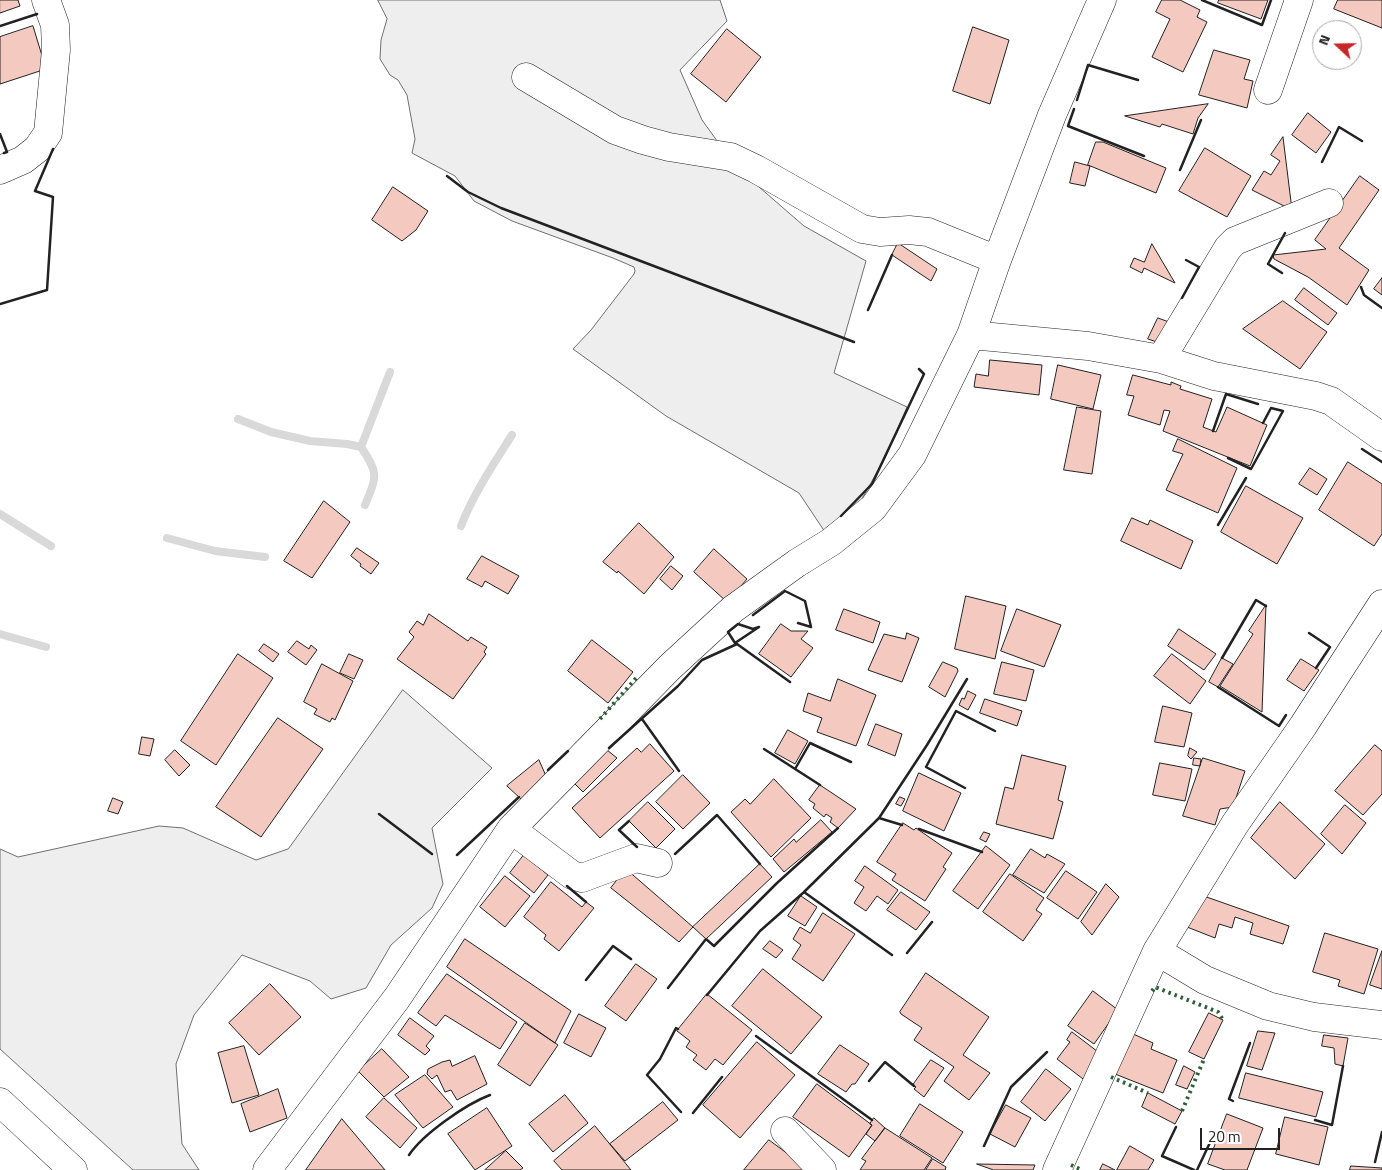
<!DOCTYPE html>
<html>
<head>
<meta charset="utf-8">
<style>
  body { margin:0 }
  #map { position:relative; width:1382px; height:1170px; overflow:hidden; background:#fff; font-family:"Titillium Web",sans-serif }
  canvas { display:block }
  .north { position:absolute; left:1312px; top:20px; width:50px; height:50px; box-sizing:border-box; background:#fff; border:1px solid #a7a7a7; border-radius:50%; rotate:291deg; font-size:14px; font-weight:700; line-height:20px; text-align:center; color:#222 }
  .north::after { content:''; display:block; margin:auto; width:18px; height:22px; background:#c62828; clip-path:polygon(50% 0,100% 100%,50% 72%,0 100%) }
  .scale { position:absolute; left:1200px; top:1128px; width:80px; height:22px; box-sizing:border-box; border:2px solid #222; border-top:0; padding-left:6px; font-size:15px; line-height:18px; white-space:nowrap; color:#222; -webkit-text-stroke:4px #fff; paint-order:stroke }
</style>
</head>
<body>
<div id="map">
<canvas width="1382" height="1170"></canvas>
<div class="north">N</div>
<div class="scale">20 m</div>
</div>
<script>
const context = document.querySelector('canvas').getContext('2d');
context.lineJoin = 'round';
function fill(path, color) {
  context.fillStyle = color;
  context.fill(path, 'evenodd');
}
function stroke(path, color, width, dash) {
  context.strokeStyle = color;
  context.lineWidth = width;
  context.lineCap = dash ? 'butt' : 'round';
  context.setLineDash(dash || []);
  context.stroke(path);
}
const green = new Path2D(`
  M378,0h342l7,21 -47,49 22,50 34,47 68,59 62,35 -32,112 73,34 -22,51 -26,46 -34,28 -26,-39 -133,-77 -93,-67 18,-19 43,-56 1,-3 -1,-4 -21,-9 -101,-37 -38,-20 -19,-25 -43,-23 3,-14 -8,-44 -9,-15 -8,-5 -10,-16 1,-19 6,-21z
  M403,690l89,78 -60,60 11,56 -11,24 -41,37 -25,43 -35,11 -21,-18 -68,-26 -48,60 -18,49 6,80 17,26h-66l-133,-121v-200l18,8 141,-31 24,2 73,32 32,-11z`);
const stream = new Path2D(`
  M238,419l33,13 39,9 37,3 14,3c18,27 16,29 4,58
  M361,447l29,-75
  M0,514l51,32
  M461,526c13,-33 32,-61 51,-91
  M167,538l48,13 50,6
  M0,634l46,13`);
const building = new Path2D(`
  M0,0h18l2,6 -20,7z
  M1162,0h18l20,10 -3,7 10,5 -24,50 -31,-15 18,-38 -14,-7z
  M1219,0h49l-7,19 -43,-16z
  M1338,0h44v28l-48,-19z
  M33,26l10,33 6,9 -49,16v-47z
  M973,27l36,13 -19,64 -37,-13z
  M727,29l34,28 -35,45 -35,-28z
  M1214,50l36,10 -6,19 9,2 -6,27 -48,-13z
  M1208,104l-10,14 -5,16 -31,-10 -2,3 -35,-11z
  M1308,113l23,19 -15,21 -24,-18z
  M1283,137l9,73 -40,-20 12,-19 7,4 9,-14 -9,-6z
  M1096,142h7l63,26 -10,25 -68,-28z
  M1205,148l46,28 -24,41 -48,-26z
  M1075,162l15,4 -5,20 -15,-3z
  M1360,176l19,14 -40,58 30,22 -22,35 -39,-28 -34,-18 -1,-4 53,-6 -11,-9z
  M393,187l35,24 -12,19 -14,11 -30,-21z
  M898,243l39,26 -6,12 -39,-26z
  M1152,244l23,39 -31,-15 -2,5 -12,-6 4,-9 10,4z
  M1382,278v17l-8,-6z
  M1304,288l33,25 -9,12 -33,-25z
  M1283,301l44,31 -27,37 -57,-40z
  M1158,318l11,4 -12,20 -9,-3z
  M990,360l52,5 -3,30 -65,-8 2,-13 12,2z
  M1058,365l43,10 -8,34 -42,-10z
  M1133,375l38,10v-3l10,4 -1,3 32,10 -9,28 13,5 11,-25 40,18 -17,41 -87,-35 7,-20 -6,-1 -4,15 -32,-10 6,-19 -7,-1z
  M1077,407l24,4 -9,63 -28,-4z
  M1178,439l59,29 -19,45 -52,-23 17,-36 -10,-3z
  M1348,462l34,22v50l-8,12 -55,-36z
  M1310,468l17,11 -10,16 -18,-11z
  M1246,486l57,32 -26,46 -56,-32z
  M324,501l26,21 -38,56 -28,-17z
  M1132,518l16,7 2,-5 43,21 -12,28 -60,-28z
  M639,523l35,34 -30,37 -26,-23 -1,2 -14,-11z
  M357,548l22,15 -8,11 -11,-8 1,-2 -10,-8z
  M714,549l33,30 -20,23 -33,-30z
  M482,556l37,20 -11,18 -23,-13 -3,6 -15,-8z
  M671,566l12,10 -11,14 -12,-11z
  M966,596l40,10 -11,53 -40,-10z
  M1266,605l-4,107 -42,-26 33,-52 -4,-3z
  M844,609l36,13 -7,21 -37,-13z
  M1017,609l44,16 -17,42 -43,-16z
  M429,614l39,27 3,-4 16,10 -3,5 2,2 -33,45 -56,-40 17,-22 -5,-5 8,-11 6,4z
  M781,624l10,7h17l-7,8 12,9 -22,29 -32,-23z
  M1179,629l37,25 -12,16 -36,-24z
  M907,633l12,5 -17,44 -34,-12 16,-36 21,5z
  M592,640l41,32 -25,31 -40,-32z
  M297,641l12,8 2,-4 6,5 -11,15 -18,-13z
  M264,644l15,10 -6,8 -14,-11z
  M238,654l35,24 -57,87 -35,-24z
  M349,654l14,6 -9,19 -14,-6z
  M1172,654l34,27 -16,23 -36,-28z
  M1222,658l11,6 -15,23 -9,-5z
  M1301,659l18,11 -15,21 -17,-11z
  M943,662l14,6 1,3 -13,26 -16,-10z
  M1002,662l32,8 -8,31 -32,-7z
  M322,664l31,17 -18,39 -3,-2 -2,4 -16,-8 3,-5 -13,-7z
  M838,679l38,16 -20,51 -39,-14 5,-14 -19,-7 5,-18 22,8z
  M968,691l8,4 -8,15 -9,-5 3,-7 2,1z
  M985,699l37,12 -5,15 -37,-13z
  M1163,706l29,7 -8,34 -29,-5z
  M278,718l45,31 -62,88 -45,-30z
  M876,724l26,10 -7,22 -27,-11z
  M788,730l20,11 -13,23 -20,-11z
  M142,737l12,2 -4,17 -11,-2z
  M650,744l24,27 -74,67 -28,-30 65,-60 4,4z
  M1375,745l7,6v43l-19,21 -28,-24z
  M1190,748l7,4 -6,7 -3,-3z
  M175,750l15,15 -11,11 -14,-16z
  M607,750l10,8 -34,34 -9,-9z
  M1022,755l44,11 -8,34 5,2 -10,37 -57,-15 9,-37 8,2z
  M1194,758l7,1 -1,7 -7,-1z
  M1203,758l42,13 -12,36 -13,2 -5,16 -32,-9z
  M539,760l7,16 -25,23 -14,-13z
  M1160,763l32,6 -7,32 -32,-6z
  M919,773l42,20 -17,38 -41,-20z
  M683,775l27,28 -27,26 -27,-27z
  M774,779l37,39 -40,39 -40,-45 14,-13 5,5z
  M820,785l36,24 -18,19 -8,-6 2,-4 -6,-4 -2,3 -11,-9 2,-4 -6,-4z
  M900,797l5,2 -4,7 -5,-2z
  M113,798l10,4 -5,12 -10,-3z
  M648,802l27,27 -19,19 -27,-27z
  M1280,802l45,42 -30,35 -44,-41z
  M1345,805l21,18 -24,31 -21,-20z
  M821,820l11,12 -48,40 -11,-13 21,-20 2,3z
  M903,823l11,7 2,-2 36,25 -9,14 3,2 -21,32 -33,-21 4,-6 -19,-12z
  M984,832l6,2 -4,8 -6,-3z
  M986,846l24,19 -32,44 -25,-18z
  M1031,849l14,9 2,-4 18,10 -21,29 -31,-18z
  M524,855l24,20 -14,18 -24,-20z
  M760,864l12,13 -66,62 -13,-12z
  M865,866l33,24 -10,14 -11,-8 -11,15 -12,-8 10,-16 -9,-6z
  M626,869l67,58 -14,15 -68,-54z
  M1066,871l31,21 -19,27 -31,-21z
  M1010,874l34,24 -8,12 6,4 -19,27 -40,-29z
  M505,876l25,20 -25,31 -25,-20z
  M551,882l31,25 4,-5 8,6 -35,43 -15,-12 2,-4 -22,-18z
  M1106,884l13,13 -27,38 -11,-13z
  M901,892l29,20 -14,18 -29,-20z
  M1198,894l91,32 -6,18 -33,-10 3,-11 -18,-6 -3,11 -13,-4 -4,14 -28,-11z
  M801,896l16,11 -12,19 -17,-10z
  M823,913l32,21 -32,47 -31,-22 9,-14 -8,-6 7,-12 10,6z
  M1325,933l53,16 -14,45 -26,-8 2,-6 -27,-8z
  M465,939l106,72 -16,32 -108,-76z
  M770,941l13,9 -7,8 -13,-9z
  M1382,951v38l-12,-4z
  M636,964l21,15 -31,42 -21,-15z
  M763,969l59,48 -31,37 -59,-48z
  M926,973l63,44 -26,38 27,18 -21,27 -25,-19 10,-14 -40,-27 8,-12 -21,-14 -1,-2z
  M447,974l70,48 -17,27 -55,-34 -9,11 -18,-13z
  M270,984l31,33 -42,38 -30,-32z
  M1093,991l25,19 -24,34 -26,-18z
  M707,994l45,36 -29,35 -8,-6 -9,11 -13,-10 4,-5 -11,-8 4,-6 -13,-10z
  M1209,1013l14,7 -19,39 -15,-7z
  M579,1014l27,14 -15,29 -27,-14z
  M410,1018l24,18 -8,10 4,4 -5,5 -27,-20z
  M525,1023l33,22 -28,41 -32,-21z
  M1258,1031l17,2 -13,37 -15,-4z
  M1072,1032l34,26 -19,24 -30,-23 13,-17 -3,-2z
  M1131,1033l22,10 -2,6 26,11 -14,33 -48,-19z
  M1324,1035l24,3 -5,28 -8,-2 -1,-16 -12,-2z
  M757,1042l38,33 -55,63 -37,-33z
  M840,1045l29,19 -14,20h-3l-6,8 -28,-18z
  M244,1046l15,49 -27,8 -14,-50z
  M382,1049l27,28 -25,20 -26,-26z
  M475,1056l12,28 -30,16 -6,-10 -6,2 -8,-17 -5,4 -5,-5 1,-5 14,-7 8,-2 2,6z
  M931,1060l13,8 -20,29 -10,-8 2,-2 -3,-2z
  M1184,1066l11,6 -8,17 -11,-4z
  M1046,1069l25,20 -26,32 -24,-19z
  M1246,1073l77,19 -7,25 -77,-19z
  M425,1075l28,32 -30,21 -28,-33z
  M817,1084l55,41 -23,32 -56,-40z
  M278,1089l9,29 -37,14 -9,-28z
  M1148,1093l34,18 -7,13 -33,-17z
  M565,1095l23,28 -35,29 -24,-28z
  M384,1098l33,30 -17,20 -34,-31z
  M663,1102l15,18 -53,41 -15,-17z
  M920,1104l43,28 -20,31 -43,-27z
  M1006,1105l25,13 -16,29 -25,-13z
  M487,1108l25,38 -37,24 -27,-36z
  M1227,1114l36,14 -16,42h-22l-17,-6z
  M1285,1117l43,10 -9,38 -43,-11z
  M874,1118l11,10 -10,13 -9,-7 6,-9 -2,-1z
  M342,1119l43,51h-79z
  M595,1126l36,44h-69l-8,-9z
  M885,1128l47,30 -8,12h-64l6,-9 -4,-2z
  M769,1140l38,28 -2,2h-61z
  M1130,1146l24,14 -6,10h-31z
  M506,1151l17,17 -3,2h-35z
  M933,1159l13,8 -1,3h-19z
  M977,1164l58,1 -2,5h-39z
  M1103,1164l12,6h-15z
  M1351,1166l31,2v2h-32z`);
const minor = new Path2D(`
  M526,77l89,53 28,10 26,7 62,10 25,12 106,60 18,3 29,-2 19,2 69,28
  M1268,90l31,-90
  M0,170l23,-10 14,-11 11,-16 8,-83 -1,-25 -9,-25
  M971,335l117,11 73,13 53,17 102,20 15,5 51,36
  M1161,359l67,-111 7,-7 94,-38
  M511,829l61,46 10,3 54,-20 22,5
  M1157,951l48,29 63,26 46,11 68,8
  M785,1131l37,39
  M267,1170l130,-172 114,-169 159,-162 63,-58 64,-46 34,-21 42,-34 39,-53 59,-120 26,-75 55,-145 50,-115
  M1057,1170l100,-219 78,-127 68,-98 79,-122`);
const highway = new Path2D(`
  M0,1102l73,68`);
const hedge = new Path2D(`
  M600,719l38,-43
  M1152,991l3,-4 63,25 5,8
  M1111,1077l37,16
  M1182,1111l22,-52
  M1071,1165l11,5`);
const wall = new Path2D(`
  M1202,0l60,25 9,-25
  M0,26l37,-12
  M1077,100l11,-35 50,15
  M1074,109l-6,17 76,30
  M0,134l7,18 -3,1
  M1322,162l17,-35 23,14
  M1180,170l21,-50
  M447,176l21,16 33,16 353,134
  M1282,273l-14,-9 17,-31
  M1361,287l3,8 18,13
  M1182,298l17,-31 -13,-7
  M0,304l47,-14 6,-93 -18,-6 18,-42
  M868,310l24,-55
  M1213,431l13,-37 32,10
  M1362,449l20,13
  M1228,458l23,11 32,-58 -12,-3 -8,15
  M841,516l31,-32 52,-110 -5,-5
  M1218,525l28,-47
  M753,615l32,-24 20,10 6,26 -13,-4
  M738,624l15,5 6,-2 -24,16 -7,-11z
  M1309,633l21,14 -14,21
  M1222,658l34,-58 10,6
  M1218,687l61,39 7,-11
  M642,719l37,52
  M609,748l69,-62 24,-26 35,-16 53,38
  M764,749l56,36
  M795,769l15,-26 41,19
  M548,770l20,-19
  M965,788l-39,-21 30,-56 39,20
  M379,814l53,40
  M879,818l48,-73 40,-66
  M629,821l-10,9 18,17
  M919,829l63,23
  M675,854l42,-39 43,49
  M457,855l62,-58
  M567,886l19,16
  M907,953l25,-31
  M892,955l-88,-63 75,-74 23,7
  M586,980l27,-34 18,13
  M668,988l38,-49 8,7 63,-63 61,-55
  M707,995l53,-64 43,-38
  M678,1029l-2,-1 -16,31 -13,16 34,37
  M756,1036l116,84
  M869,1081l16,-19 29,24
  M1233,1101l-4,-2 21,-56
  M693,1113l29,-36
  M1315,1120l17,5 11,-59
  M1176,1127l-14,29 32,14
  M984,1146l27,-59 36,-35
  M409,1155c14,-21 57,-51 81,-60
  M1375,1162l7,-30
  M1197,1170l18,-38`);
fill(green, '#eee');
stroke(green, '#6f6f6f', 1);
stroke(stream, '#d9d9d9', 8);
fill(building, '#f3c9c0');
stroke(building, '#222', 1);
stroke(minor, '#222', 29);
stroke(highway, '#222', 29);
stroke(minor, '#fff', 28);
stroke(highway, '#fff', 28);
stroke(hedge, '#2f5e38', 4, [2.5, 4]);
stroke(wall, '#222', 2.5);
</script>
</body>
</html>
